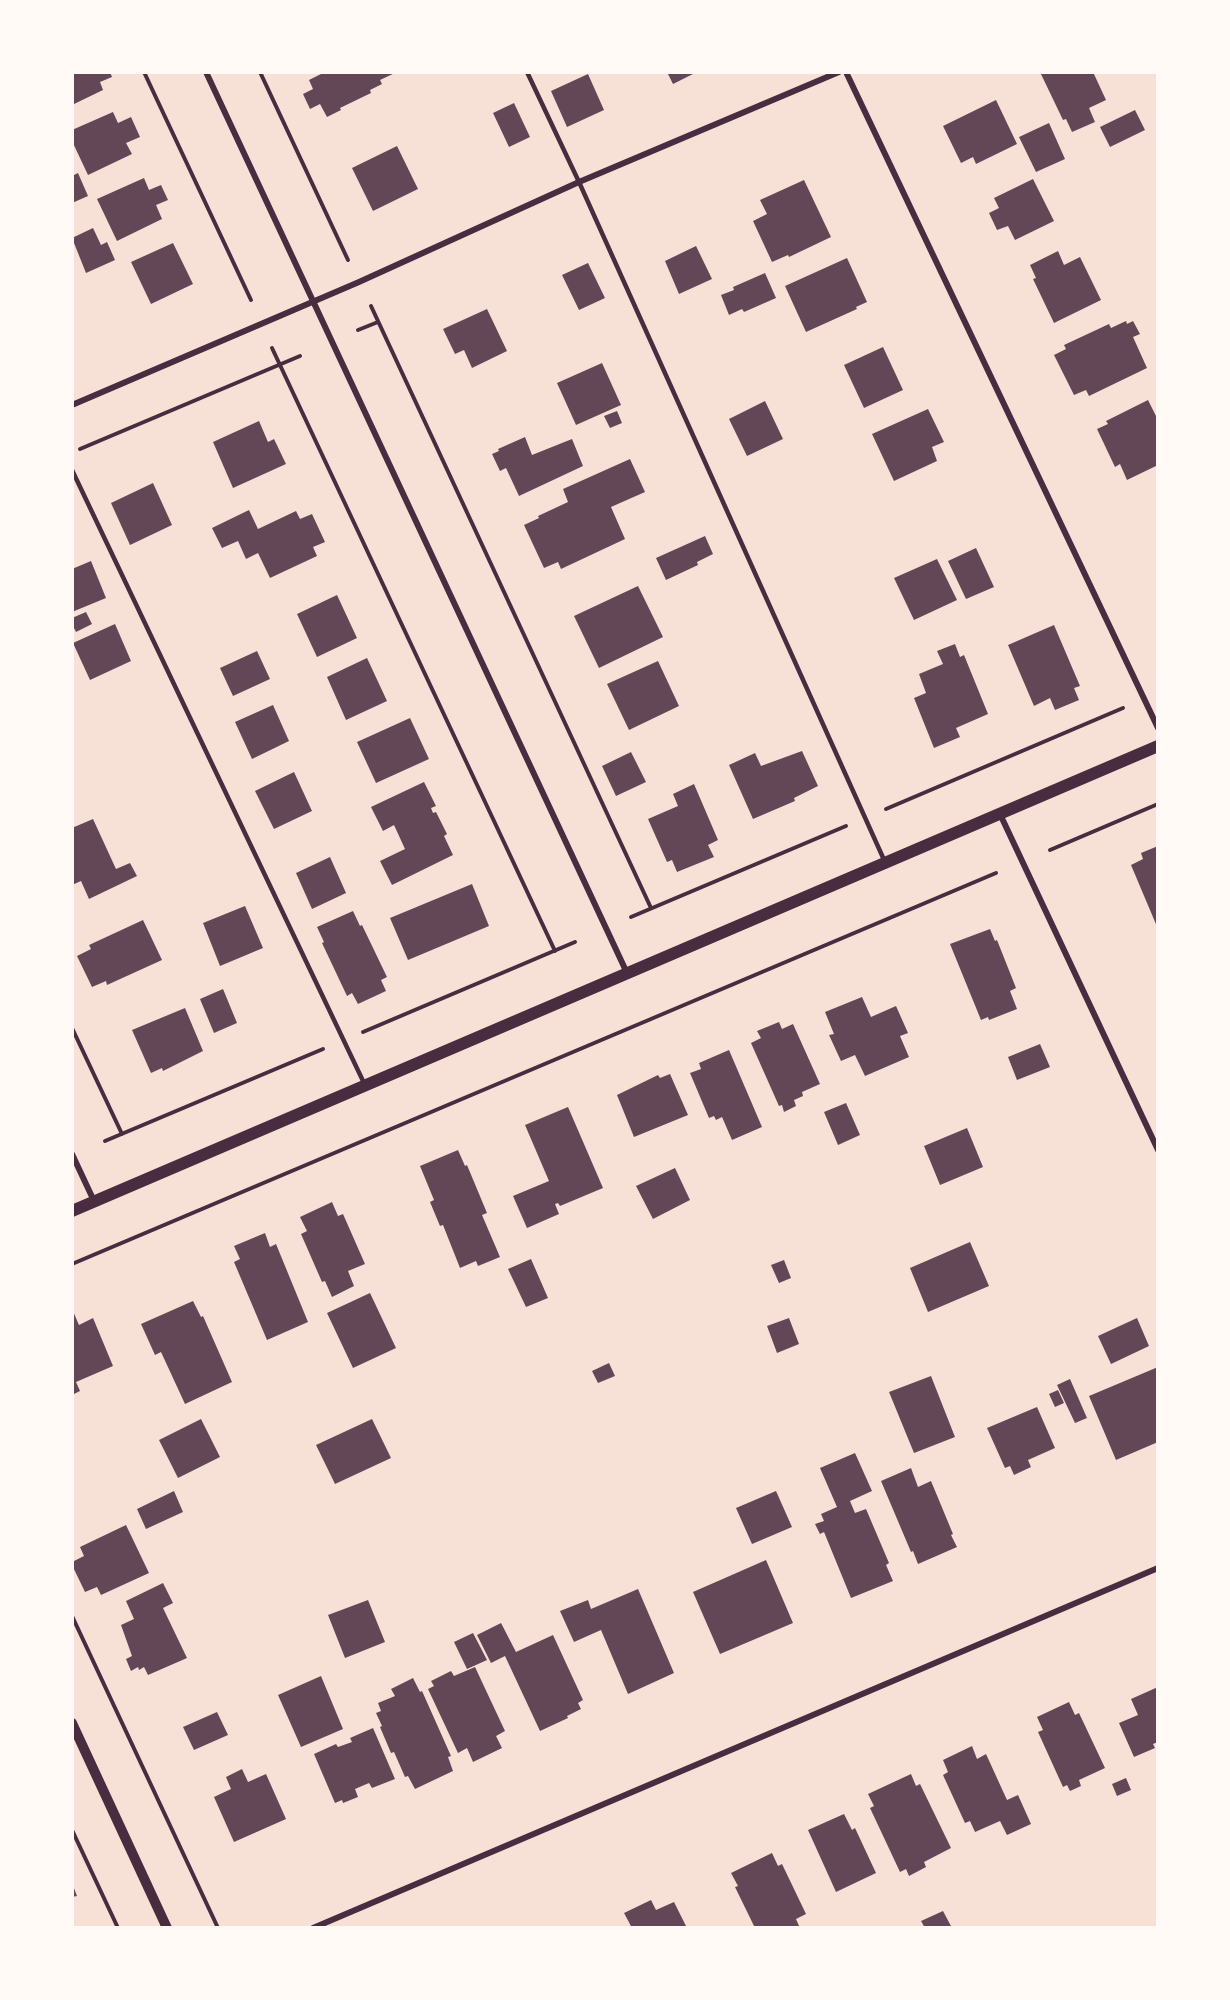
<!DOCTYPE html>
<html>
<head>
<meta charset="utf-8">
<style>
  body { margin:0 }
  #map { position:relative; width:1230px; height:2000px; overflow:hidden; background:#f7e1d7; font-family:"Archivo Narrow",sans-serif }
  canvas { display:block }
  .frame { position:absolute; inset:0; border:74px solid #fffaf5; pointer-events:none }
</style>
</head>
<body>
<div id="map">
<canvas width="1230" height="2000"></canvas>
<div class="frame"></div>
</div>
<script>
const context = document.querySelector('canvas').getContext('2d');
context.lineJoin = 'round';
function fill(path, color) {
  context.fillStyle = color;
  context.fill(path, 'evenodd');
}
function stroke(path, color, width, dash) {
  context.strokeStyle = color;
  context.lineWidth = width;
  context.lineCap = dash ? 'butt' : 'round';
  context.setLineDash(dash || []);
  context.stroke(path);
}
const building = new Path2D(`
  M72,72h38l2,5 -12,5 3,8 -31,15z
  M325,72h72l-17,8 2,4 -12,6 1,3 -31,15 1,2 -14,7 -7,-13 -10,5 -7,-15 10,-5 -4,-9z
  M667,72h30l-24,12z
  M1040,72h53l13,28 -17,8 6,14 -23,10 -6,-13 -3,1z
  M588,74l16,36 -37,17 -16,-36z
  M996,100l21,44 -41,20 -3,-7 -12,6 -18,-37z
  M514,103l16,34 -21,10 -16,-34z
  M1135,110l10,20 -35,17 -10,-20z
  M113,112l5,11 13,-6 9,20 -14,6 6,11 -44,21 -16,-34v-11z
  M1049,123l16,36 -29,13 -17,-35z
  M397,146l21,43 -45,22 -21,-43z
  M78,173l10,23 -16,7v-27z
  M144,178l5,12 12,-5 7,15 -12,5 6,14 -45,22 -20,-42z
  M1033,179l21,42 -39,19 -7,-14 -11,4 -8,-17 10,-5 -5,-10z
  M804,180l27,57 -42,20 -1,-2 -16,7 -19,-41 14,-7 -7,-14z
  M93,228l8,17 6,-3 8,18 -29,13 -14,-35z
  M173,243l20,41 -42,20 -20,-42z
  M696,246l16,33 -33,15 -14,-33z
  M1058,251l6,14 16,-8 21,43 -47,23 -21,-44 3,-1 -6,-13z
  M847,258l20,44 -11,5 1,2 -51,23 -21,-46z
  M588,263l17,35 -26,12 -17,-35z
  M765,273l11,25 -32,14 -2,-3 -13,6 -8,-20 13,-5 -1,-3z
  M487,309l20,42 -35,17 -8,-18 -9,4 -12,-25z
  M1126,321l1,3 6,-3 7,13 -7,3 14,31 -58,28 -3,-6 -12,5 -20,-40 12,-6 -2,-4 45,-21 2,4z
  M883,347l20,43 -39,18 -20,-43z
  M602,363l19,42 -45,20 -19,-42z
  M1148,400l10,20v45l-31,15 -7,-16 -5,3 -18,-38 11,-5 -2,-3z
  M765,401l18,38 -36,17 -18,-37z
  M928,409l16,33 -12,5 5,14 -43,20 -22,-47z
  M617,411l5,12 -12,5 -6,-12z
  M259,421l9,21 6,-3 12,25 -53,24 -20,-46z
  M525,437l7,18 40,-16 11,27 -64,30 -13,-28 -6,3 -8,-17 7,-3 -1,-2z
  M630,459l15,33 -34,15 14,32 -64,30 -3,-7 -14,6 -20,-43 15,-7 -1,-2 30,-14 -5,-13z
  M153,483l19,42 -42,20 -19,-42z
  M249,510l9,19 38,-18 4,8 12,-5 13,28 -12,5 4,9 -47,22 -12,-25 -12,6 -8,-18 -16,7 -10,-20z
  M705,536l8,18 -16,8 1,3 -32,15 -10,-22z
  M976,548l18,39 -28,12 -18,-38z
  M937,559l20,41 -43,20 -20,-42z
  M91,561l15,37 -34,14v-43z
  M638,586l25,51 -64,31 -25,-52z
  M337,595l20,43 -40,19 -20,-43z
  M86,612l6,12 -16,8 -4,-8v-6z
  M115,624l16,37 -41,19 -17,-37z
  M1054,625l26,61 -6,2 5,12 -24,10 -5,-12 -16,8 -26,-61z
  M955,644l5,13 4,-2 24,59 -32,14 4,9 -26,11 -20,-50 12,-5 -7,-19 24,-10 -6,-13z
  M257,651l13,28 -37,17 -13,-28z
  M367,658l20,43 -41,19 -19,-43z
  M658,661l21,45 -50,24 -22,-46z
  M273,705l16,36 -37,18 -17,-37z
  M410,718l19,41 -53,24 -19,-41z
  M802,751l16,35 -24,12 1,3 -42,18 -24,-54 26,-12 6,13z
  M631,752l15,30 -30,14 -14,-30z
  M294,772l18,39 -38,18 -19,-38z
  M424,782l12,24 -5,2 2,5 3,-1 11,22 -3,2 9,19 -61,30 -12,-24 25,-12 -11,-24 -11,6 -12,-24z
  M694,784l24,56 -10,5 6,12 -37,15 -5,-12 -5,2 -19,-43 30,-13 -5,-12z
  M93,819l23,50 14,-6 7,13 -48,23 -8,-18 -9,4v-57z
  M1158,846v83l-27,-64 12,-6 -2,-6z
  M330,857l16,36 -34,16 -16,-36z
  M472,884l17,42 -81,34 -18,-42z
  M245,906l18,42 -43,18 -17,-43z
  M353,911l7,15 2,-1 25,52 -6,3 5,11 -28,13 -6,-11 -5,3 -25,-53 2,-1 -7,-15z
  M143,920l19,40 -55,25 -1,-4 -14,6 -15,-31 14,-7 -2,-4z
  M990,929l5,12 2,-1 19,48 -6,3 7,18 -28,11 -1,-3 -7,3 -31,-76z
  M223,989l14,34 -23,10 -14,-34z
  M862,997l9,20 25,-11 12,27 -8,3 9,21 -44,19 -10,-21 -14,6 -12,-26 5,-1 -9,-22z
  M185,1008l18,43 -40,20 -1,-3 -11,5 -19,-43z
  M779,1022l3,7 11,-5 27,60 -18,8 1,4 -9,4 2,6 -12,6 -2,-7 -3,1 -28,-63 10,-5 -4,-7z
  M1040,1044l10,23 -33,13 -9,-23z
  M729,1050l33,77 -30,13 -10,-23 -6,3 -2,-4 -5,2 -19,-45 11,-4 -2,-6z
  M670,1074l18,41 -54,22 -17,-42 41,-20 2,3z
  M846,1103l14,32 -22,10 -14,-33z
  M568,1107l35,81 -43,18 -2,-3 -3,1 4,10 -32,14 -14,-32 36,-15 -24,-56z
  M967,1128l16,39 -43,18 -16,-39z
  M458,1150l7,16 2,-1 20,48 -5,2 18,42 -22,9 -2,-5 -16,7 -17,-43 -3,1 -10,-24 4,-2 -14,-34z
  M675,1168l15,32 -37,19 -17,-33z
  M332,1202l6,14 5,-2 22,50 -17,7 6,15 -22,11 -7,-16 -3,1 -21,-48 6,-3 -7,-14z
  M265,1233l5,14 6,-3 32,78 -41,18 -33,-78 6,-3 -6,-13z
  M970,1242l19,44 -61,26 -18,-44z
  M531,1259l17,39 -22,9 -18,-38z
  M784,1260l7,18 -12,5 -8,-18z
  M370,1293l26,55 -43,20 -26,-55z
  M193,1301l8,16 2,-1 29,66 -47,22 -24,-52 -6,3 -14,-31z
  M72,1309l7,16 14,-7 20,48 -37,16 4,9 -8,4z
  M789,1318l10,26 -22,9 -10,-27z
  M1137,1318l12,28 -38,18 -13,-28z
  M609,1363l6,13 -17,7 -6,-12z
  M1158,1367v75l-42,18 -27,-64z
  M931,1376l24,61 -41,16 -25,-61z
  M1070,1379l17,39 -12,5 -18,-38z
  M1058,1390l6,13 -9,4 -6,-13z
  M1037,1407l18,41 -27,12 3,7 -17,8 -4,-9 -5,2 -18,-40z
  M201,1419l19,38 -42,21 -19,-38z
  M372,1419l19,39 -56,26 -19,-39z
  M855,1453l17,38 -22,10 5,12 11,-4 23,54 -3,2 7,16 -42,17 -27,-66 -4,2 -5,-10 9,-3 -3,-7 16,-7 -17,-39z
  M911,1468l7,19 13,-6 22,53 -2,1 6,12 -39,17 -5,-13 -2,1 -30,-71z
  M174,1491l9,21 -37,17 -9,-20z
  M776,1491l16,36 -40,17 -16,-36z
  M126,1525l23,48 -48,22 -4,-8 -12,5 -13,-27v-3l12,-6 -4,-9z
  M766,1560l27,63 -73,31 -27,-62z
  M163,1583l10,20 -10,5 24,50 -39,17 -4,-8 -5,3 -1,-3 -7,4 -5,-12 6,-3 -11,-31 13,-6 -8,-18z
  M638,1589l36,84 -46,21 -27,-64 -27,12 -14,-31 28,-11 3,9z
  M368,1600l17,42 -40,16 -17,-43z
  M501,1623l15,29 37,-17 30,65 -5,3 3,6 -14,7 1,2 -28,13 -35,-75 -14,7 -14,-28z
  M473,1633l14,27 -20,9 -13,-27z
  M475,1667l30,64 -9,5 6,12 -29,14 -6,-14 -9,5 -30,-64 6,-3 -3,-5 20,-10 3,5z
  M321,1676l22,53 -42,18 -23,-52z
  M413,1678l7,14 2,-1 29,65 -3,1 5,14 -38,18 -7,-13 -3,1 -11,-25 -3,1 -11,-26 2,-1 -6,-13 5,-2 -3,-8 17,-7 -4,-7z
  M1158,1687v55l-5,2 2,4 -21,9 -15,-34 19,-8 -7,-16z
  M1069,1702l6,13 4,-2 26,55 -26,12 2,6 -11,5 -3,-6 -4,2 -25,-55 5,-2 -6,-13z
  M217,1712l11,23 -34,15 -11,-23z
  M373,1728l22,51 -23,9 -3,-5 -14,6 3,8 -15,6 -1,-3 -7,3 -21,-49 22,-10 2,3 14,-5 -2,-4z
  M972,1746l5,13 9,-5 21,46 11,-5 13,29 -24,11 -7,-14 -25,11 -5,-11 -5,2 -22,-48 5,-3 -5,-12z
  M242,1769l6,13 18,-8 20,45 -52,23 -20,-45 17,-8 -5,-12z
  M911,1774l5,12 4,-2 31,64 -27,14 2,5 -17,9 -3,-7 -6,3 -30,-64 4,-2 -6,-12z
  M1126,1778l5,12 -14,6 -5,-12z
  M844,1814l8,16 3,-2 21,45 -40,19 -28,-62z
  M772,1853l6,13 4,-2 24,50 -10,5 4,9h-45l-20,-41 3,-1 -7,-13z
  M72,1883l5,13 -5,1z
  M651,1900l5,10 18,-8 13,26h-55l-8,-15z
  M943,1911l9,17h-27l-4,-7z`);
const path = new Path2D(`
  M144,72l107,228
  M260,72l88,188
  M371,306l280,602
  M358,330l20,-8
  M272,348l283,603
  M80,449l220,-93
  M886,809l237,-101
  M1050,850l108,-46
  M631,917l215,-91
  M72,1028l50,106
  M363,1032l212,-90
  M105,1141l218,-92
  M72,1264l924,-391
  M72,1616l146,312
  M72,1830l46,98`);
const service = new Path2D(`
  M527,72l52,110 306,680
  M72,470l292,613`);
const minor = new Path2D(`
  M206,72l421,901
  M846,72l312,656
  M72,405l287,-123 220,-100 260,-110
  M1000,814l158,336
  M72,1154l22,47
  M313,1928l845,-360`);
const tertiary = new Path2D(`
  M72,1723l95,205`);
const secondary = new Path2D(`
  M72,1211l1086,-465`);
fill(building, '#644757');
stroke(path, '#4a2c40', 4);
stroke(service, '#4a2c40', 4.5);
stroke(minor, '#4a2c40', 6);
stroke(tertiary, '#4a2c40', 10);
stroke(secondary, '#4a2c40', 12);
</script>
</body>
</html>
